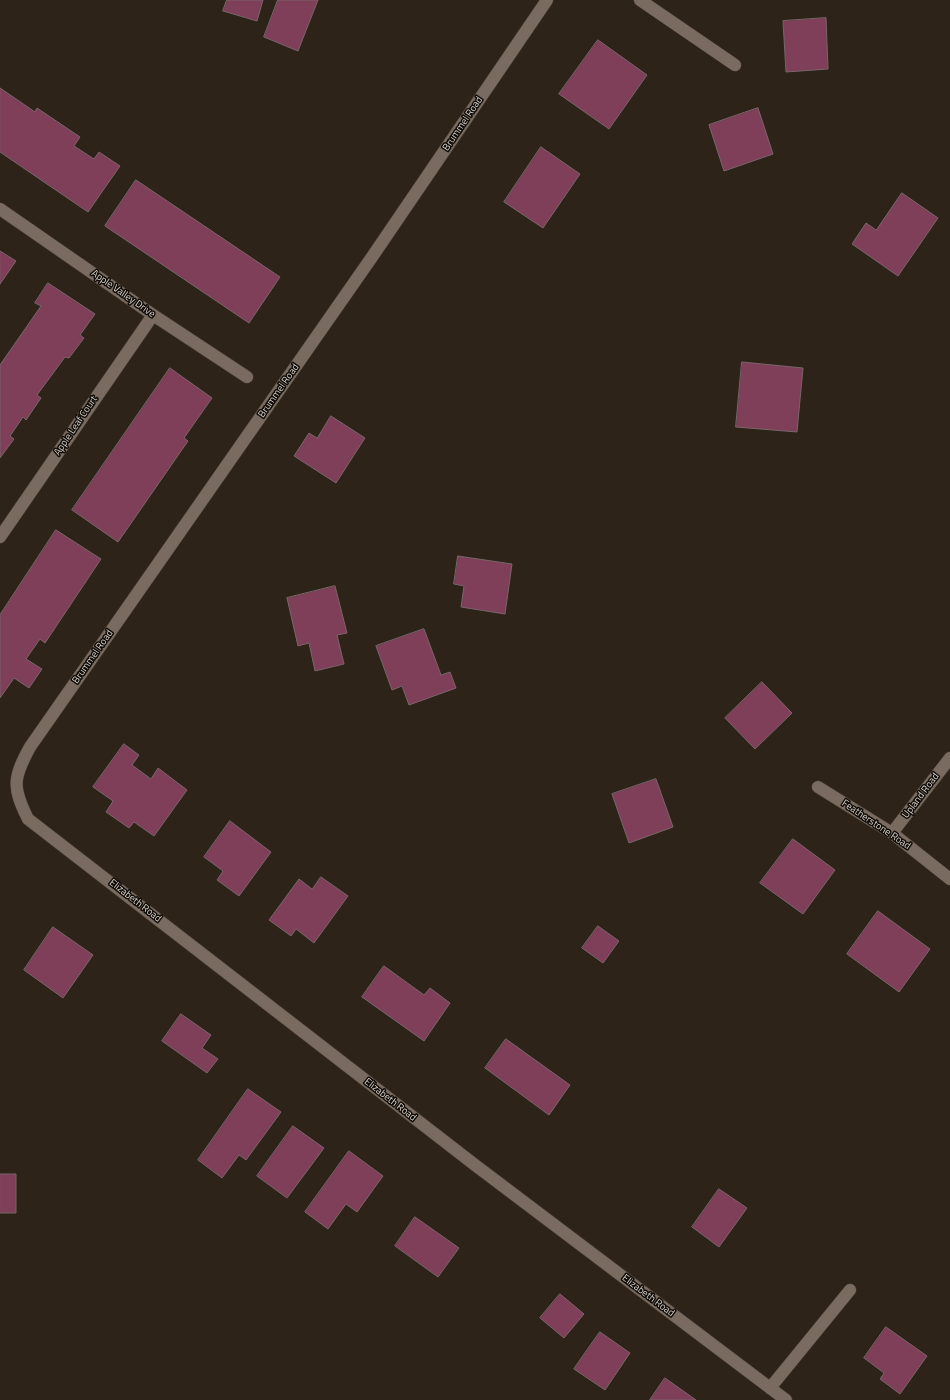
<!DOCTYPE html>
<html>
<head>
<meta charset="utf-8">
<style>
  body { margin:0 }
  canvas { display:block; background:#2e2318 }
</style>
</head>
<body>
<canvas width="950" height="1400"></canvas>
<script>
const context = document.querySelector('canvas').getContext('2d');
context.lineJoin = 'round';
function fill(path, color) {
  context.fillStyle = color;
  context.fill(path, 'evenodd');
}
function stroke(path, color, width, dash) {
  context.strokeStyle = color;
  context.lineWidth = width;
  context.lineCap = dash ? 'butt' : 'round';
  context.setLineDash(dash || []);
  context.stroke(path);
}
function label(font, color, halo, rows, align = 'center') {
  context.font = font + ' "Titillium Web",sans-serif';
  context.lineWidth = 3;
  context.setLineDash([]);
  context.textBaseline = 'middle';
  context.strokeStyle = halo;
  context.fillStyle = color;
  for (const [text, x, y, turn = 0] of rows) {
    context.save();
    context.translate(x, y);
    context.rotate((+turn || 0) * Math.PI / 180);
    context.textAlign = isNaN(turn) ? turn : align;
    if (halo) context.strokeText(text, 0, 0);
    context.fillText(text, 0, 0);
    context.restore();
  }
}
const building = new Path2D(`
  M227,0h36l-6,21 -34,-10z
  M278,0h40l-20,51 -34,-14z
  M826,18l2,51 -42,3 -3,-51z
  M598,40l49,35 -38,54 -50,-35z
  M0,88l35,24 2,-4 43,29 -6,9 20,13 5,-7 21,14 -32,46 -88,-60z
  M758,108l15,46 -49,17 -15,-46z
  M541,147l39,27 -37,54 -39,-26z
  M136,180l144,97 -31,46 -144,-97z
  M902,193l36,25 -40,58 -46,-32 14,-21 10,7z
  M0,251l16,10 -16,23z
  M48,283l47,31 -15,21 4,3 -15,20 -4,-1 -28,38 4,3 -15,22 -3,-3 -13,19 4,3 -14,19v-93l41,-59 -6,-3z
  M742,362l61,6 -6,64 -61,-5z
  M170,368l42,30 -28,40 4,3 -70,101 -46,-32z
  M331,416l34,22 -29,45 -42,-27 15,-23 8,5z
  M56,530l45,29 -56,84 -5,-4 -14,20 16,10 -13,19 -15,-10 -14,20v-83z
  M458,556l54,8 -7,50 -44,-7 3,-21 -10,-2z
  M335,586l12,47 -10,2 7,29 -29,7 -6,-28 -11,3 -11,-48z
  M424,629l17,46 9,-3 6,16 -47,17 -7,-19 -10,4 -16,-44z
  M762,682l30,31 -37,36 -30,-31z
  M124,744l15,11 -7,10 19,14 7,-11 29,22 -33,46 -20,-14 -5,6 -23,-16 7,-11 -20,-14z
  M656,779l17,48 -44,16 -17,-49z
  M230,821l41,31 -32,44 -22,-16 6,-9 -19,-14z
  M793,839l42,31 -32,44 -43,-31z
  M321,877l27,19 -34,47 -18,-14 -5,7 -22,-16 30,-41 13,10z
  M878,911l52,38 -31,43 -52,-38z
  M598,926l21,15 -16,22 -21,-15z
  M53,927l40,28 -30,43 -39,-28z
  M384,966l40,29 6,-7 20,15 -26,38 -62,-44z
  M181,1014l30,21 -9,13 16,11 -11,14 -45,-32z
  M506,1039l64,46 -21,30 -64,-47z
  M248,1089l33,23 -35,48 -7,-5 -17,23 -24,-18z
  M293,1126l31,22 -37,50 -30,-22z
  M349,1151l34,25 -26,36 -11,-8 -18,25 -23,-17z
  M0,1174h16v39h-16z
  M719,1189l28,19 -28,39 -27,-20z
  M415,1217l44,31 -21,29 -43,-31z
  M560,1294l24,20 -20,24 -24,-20z
  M886,1327l41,29 -27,38 -20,-15 4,-6 -20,-15z
  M600,1332l30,21 -25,37 -31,-21z
  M665,1378l31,22h-46z`);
const service = new Path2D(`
  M640,0l95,65
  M770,1388l80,-98`);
const minor = new Path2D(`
  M547,0l-175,257 -342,490c-17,31 -18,40 -2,72l447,346 311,235
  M0,209l153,106 94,62
  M0,537l153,-222
  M818,787l74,46 58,46
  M892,833l58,-75`);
const streetNames = [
  ["Brummel Road",463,124,-56],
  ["Apple Valley Drive",123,294,35],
  ["Brummel Road",279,391,-55],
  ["Apple Leaf Court",76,426,-56],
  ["Brummel Road",93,657,-55],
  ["Upland Road",921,796,-53],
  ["Featherstone Road",876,825,34],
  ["Elizabeth Road",135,901,38],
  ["Elizabeth Road",390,1100,38],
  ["Elizabeth Road",648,1296,37]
];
fill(building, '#7f3f58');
stroke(building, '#78656b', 1);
stroke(service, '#494038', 13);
stroke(minor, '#494038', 13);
stroke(service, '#796b5f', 12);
stroke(minor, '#796b5f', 12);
label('10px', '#dad3cc', '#120d09', streetNames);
</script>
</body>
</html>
